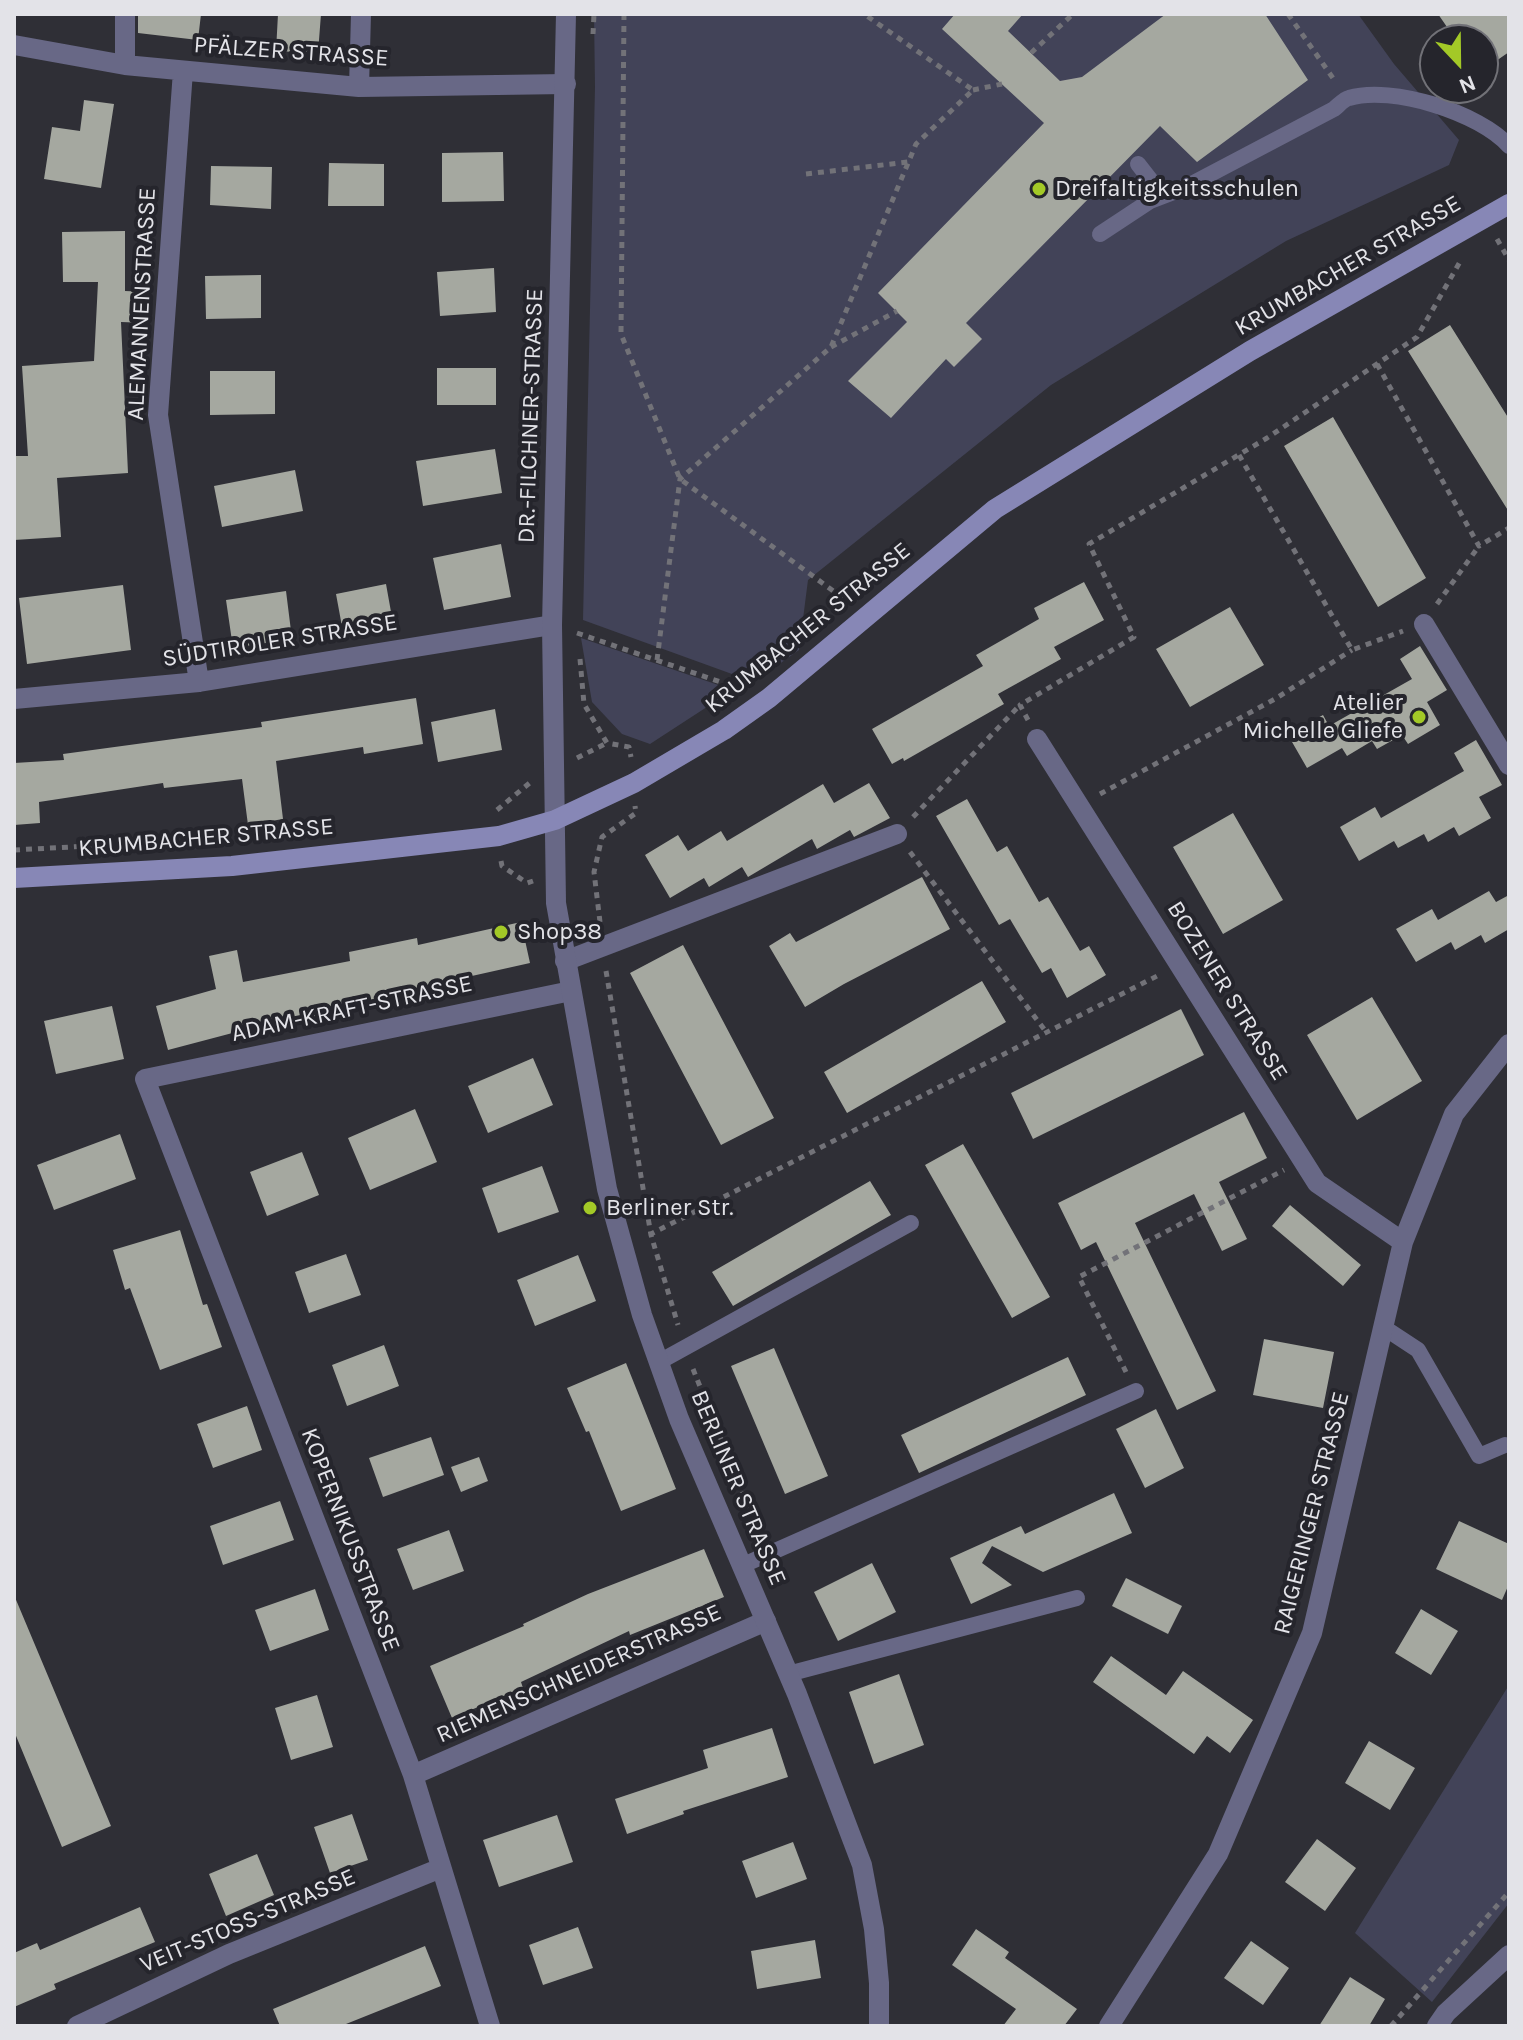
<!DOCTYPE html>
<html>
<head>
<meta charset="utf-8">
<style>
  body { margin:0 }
  #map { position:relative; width:1523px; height:2040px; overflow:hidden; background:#2f2f36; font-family:Karla,sans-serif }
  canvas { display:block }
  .frame { position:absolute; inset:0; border:16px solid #e3e3e8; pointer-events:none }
  .north { position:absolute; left:1419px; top:24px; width:80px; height:80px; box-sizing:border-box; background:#25252c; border:2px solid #717177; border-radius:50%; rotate:158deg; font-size:22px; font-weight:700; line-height:32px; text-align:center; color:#e3e3e8 }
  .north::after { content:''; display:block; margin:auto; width:28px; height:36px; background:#a3c927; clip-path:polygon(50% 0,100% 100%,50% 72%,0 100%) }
</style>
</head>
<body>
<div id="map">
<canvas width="1523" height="2040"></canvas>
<div class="frame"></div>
<div class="north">N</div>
</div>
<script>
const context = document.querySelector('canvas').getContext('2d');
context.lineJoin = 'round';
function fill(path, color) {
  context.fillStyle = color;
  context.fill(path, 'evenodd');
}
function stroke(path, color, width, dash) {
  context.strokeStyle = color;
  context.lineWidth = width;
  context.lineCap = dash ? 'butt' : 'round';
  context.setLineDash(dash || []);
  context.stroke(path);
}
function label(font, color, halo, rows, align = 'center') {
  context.font = font + ' Karla,sans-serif';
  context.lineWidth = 8;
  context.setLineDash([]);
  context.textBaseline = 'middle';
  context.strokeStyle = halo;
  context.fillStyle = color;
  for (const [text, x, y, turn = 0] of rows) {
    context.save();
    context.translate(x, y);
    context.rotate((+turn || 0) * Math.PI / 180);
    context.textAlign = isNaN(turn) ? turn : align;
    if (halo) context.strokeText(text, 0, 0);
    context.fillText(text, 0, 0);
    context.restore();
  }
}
const green = new Path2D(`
  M594,14h764l36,50 65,76 -10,25 -163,76 -235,144 -243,195 -9,70 -45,32 -171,-62 12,-533z
  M581,638l152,52 -83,54 -28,-10 -30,-32z
  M1509,1685v218l-77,99 -77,-69z`);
const building = new Path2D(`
  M138,14h63l-3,26 -60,-7z
  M278,14h43l-3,39 -42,-2z
  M955,14h68l-15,17 52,50 22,-4 84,-63h99l43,66 -111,82 -37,-36 -194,197 16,16 -28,28 -8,-8 -55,59 -43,-37 59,-59 -29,-29 166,-170 -102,-94z
  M1438,14h71v38l-26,18v-30h-27z
  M84,100l30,4 -13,84 -57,-9 8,-52 28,4z
  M503,152l1,49 -62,1v-49z
  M329,163l55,1v42h-56z
  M211,166l61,1 -1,42 -61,-4z
  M125,231v60l24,1 -1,31 -27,-1 7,151 -71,5 4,59 -47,3v-84h14l-6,-90 72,-5 4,-79h-35l-1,-50z
  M494,268l2,44 -56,4 -3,-44z
  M261,275v43l-55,1 -1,-43z
  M1450,325l59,94v93l-101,-161z
  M437,368h59v37h-59z
  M210,371h65v43l-65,1z
  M1333,417l93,161 -48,29 -94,-161z
  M495,449l7,44 -79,13 -7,-45z
  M295,470l8,41 -81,16 -8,-41z
  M501,544l10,53 -67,13 -11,-52z
  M1084,582l20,38 -50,27 7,12 -63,35 6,10 -100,57 -1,-3 -11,6 -20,-35 111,-63 -7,-11 63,-36 -5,-11z
  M386,584l7,39 -50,9 -7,-38z
  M123,585l8,65 -104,14 -8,-66z
  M286,591l6,48 -59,9 -7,-48z
  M1230,607l34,58 -74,42 -34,-58z
  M1420,646l27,44 -20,12 13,23 -32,19 -6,-9 -25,14 -5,-8 -25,15 -5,-8 -35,20 -19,-33 35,-20 6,11 83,-47 -12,-20z
  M416,698l7,46 -59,10 -1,-7 -87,14 7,58 -35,6 -6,-46 -78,9 -1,-5 -124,19 1,21 -26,2v-62l50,-3 -1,-6 199,-27 -1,-5z
  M495,709l7,41 -64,12 -7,-40z
  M1476,740l26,45 -23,12 12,21 -32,18 -5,-9 -26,15 -4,-8 -26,14 -4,-7 -35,20 -19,-34 35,-20 6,11 83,-47 -10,-18z
  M869,783l21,35 -36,19 -4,-7 -33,19 -5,-10 -64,38 -6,-10 -33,20 -5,-9 -34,20 -25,-43 33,-20 10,16 33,-20 6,10 96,-57 11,19z
  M967,799l30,53 10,-6 32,56 9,-5 32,54 9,-5 17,29 -39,23 -16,-30 -9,5 -32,-54 -11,6 -63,-109z
  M1233,813l50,87 -60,34 -50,-87z
  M922,877l28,52 -106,55 -39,23 -36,-61 21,-13 6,9z
  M1489,891l7,11 13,-7v34l-24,14 -4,-8 -26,15 -4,-8 -35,20 -20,-33 36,-20 6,11z
  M521,922l9,41 -103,23v2l-108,22 1,7 -61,12v-3l-91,24 -12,-44 60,-17 -7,-33 28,-6 6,32 107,-21 -1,-9 68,-14 1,7z
  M683,945l91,173 -53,27 -91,-172z
  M982,981l24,41 -159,91 -23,-41z
  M1372,997l50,84 -65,39 -50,-85z
  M112,1006l12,53 -68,15 -12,-53z
  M1181,1009l23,46 -171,84 -22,-46z
  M533,1058l20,47 -65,28 -20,-47z
  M415,1109l22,53 -67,28 -22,-52z
  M1244,1112l23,46 -48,24 28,57 -25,12 -28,-57 -59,29 81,168 -39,19 -81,-168 -15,8 -23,-47z
  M120,1134l16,45 -82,31 -17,-45z
  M963,1144l87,153 -38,21 -87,-153z
  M302,1152l17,43 -52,21 -17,-44z
  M542,1166l17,46 -61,21 -16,-45z
  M870,1181l21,34 -158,91 -21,-34z
  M1290,1205l71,60 -18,21 -71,-60z
  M180,1230l23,75 4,-1 15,43 -62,23 -30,-82 -5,2 -12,-40z
  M346,1254l15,41 -52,18 -14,-41z
  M578,1255l18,46 -61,25 -18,-46z
  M1264,1339l70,13 -11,56 -70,-13z
  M384,1345l15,41 -52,20 -15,-41z
  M774,1348l54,128 -43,18 -54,-128z
  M1068,1357l18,38 -167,78 -18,-38z
  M626,1363l50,126 -55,22 -32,-80 -3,1 -19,-44z
  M247,1406l15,44 -49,18 -16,-44z
  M1156,1409l28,59 -39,20 -29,-59z
  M431,1437l13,38 -61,22 -14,-39z
  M479,1457l9,24 -27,11 -10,-25z
  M1114,1493l18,40 -89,39 -51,-26 -10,17 30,22 -41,19 -21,-46 71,-32 4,8z
  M280,1501l14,39 -71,25 -13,-39z
  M1459,1521l50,23v40l-7,16 -66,-31z
  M449,1530l15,41 -51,19 -16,-41z
  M704,1549l20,48 -94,38 -1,-4 -108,51 2,6 -71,30 -22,-52 94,-40 -1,-2 65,-30z
  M872,1563l24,49 -58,29 -24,-49z
  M1126,1578l56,28 -14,28 -56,-28z
  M315,1589l14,41 -59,21 -15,-41z
  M14,1595l97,231 -49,21 -48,-116z
  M1421,1609l37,22 -27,44 -36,-22z
  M1111,1656l55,39 17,-24 70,49 -23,33 -23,-17 -13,18 -101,-72z
  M899,1674l25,71 -50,19 -25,-72z
  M317,1695l16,52 -42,13 -16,-52z
  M772,1728l16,49 -105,34 1,3 -57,20 -12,-35 93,-31 -5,-18z
  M1369,1741l46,27 -25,42 -45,-27z
  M352,1814l16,46 -38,13 -16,-46z
  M557,1815l16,47 -74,25 -16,-47z
  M1317,1839l39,29 -31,43 -40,-29z
  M793,1842l14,37 -51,19 -14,-37z
  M257,1854l17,41 -48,21 -17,-42z
  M140,1907l15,35 -101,42 2,5 -42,18v-54l23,-10 3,7z
  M578,1927l15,41 -50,17 -14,-40z
  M976,1929l33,23 -4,6 72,51 -13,17h-61l13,-17 -64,-44z
  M815,1940l6,38 -64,11 -6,-38z
  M1251,1941l38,27 -26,37 -39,-27z
  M425,1946l16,40 -100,40h-61l-7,-17z
  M1350,1977l35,22 -16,27h-50z`);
const path = new Path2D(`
  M624,14l-3,320 59,145 167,122
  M1288,14l47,67
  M593,34l1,-20
  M1031,53l42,-39
  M973,90l29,-6
  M806,174l102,-12
  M1497,239l12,21
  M831,347l66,-36
  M1377,364l102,182 30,-18
  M1239,455l113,195 51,-19
  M1437,604l42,-58
  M577,633l164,56
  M580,659l4,45 23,39 22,4 2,10
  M657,660l23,-181 151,-132 85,-203 57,-54 -109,-76
  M1028,720l-8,-15 114,-68 -45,-93 178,-106 150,-101 44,-77
  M577,758l30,-15
  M1100,794l175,-95 77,-49
  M497,810l35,-29
  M913,817l107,-112
  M14,850l151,-8
  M910,852l137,181
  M501,861l1,5 25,17 6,-2
  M600,922l-6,-50 8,-35 34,-24 -1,-7
  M606,971l45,264 27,90
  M649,1235l512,-261
  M693,1369l66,165
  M1126,1372l-47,-95 205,-107
  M1391,2026l118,-134`);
const service = new Path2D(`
  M1138,164l25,32
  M1100,234l50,-33 34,-13 150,-79c5,-4 10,-10 15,-11 43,-13 131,15 160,48
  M1383,1327l35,23 61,106 26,-11
  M659,1362l252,-139
  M741,1566l395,-175
  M788,1674l289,-76`);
const minor = new Path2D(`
  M125,14v51
  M14,45l111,20 234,22 207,-3
  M183,71l-25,344 41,267
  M359,87l2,-73
  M1424,624l85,141
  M14,699l185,-17 353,-57
  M1037,739l280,444 86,59
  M565,961l332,-127
  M413,1775l353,-154
  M77,2026l152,-72 212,-86
  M490,2026l-77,-251 -268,-696 426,-88
  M1109,2026l109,-172 94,-221 91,-391 51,-128 55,-70`);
const tertiary = new Path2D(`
  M566,14l-14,611 4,278 51,286 35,126 37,104 118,275 65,171 12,64 5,54v43
  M1437,2026l9,-13 63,-58`);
const secondary = new Path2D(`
  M14,878l218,-12 267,-30 56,-16 79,-37 90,-53 45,-32 226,-189 255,-158 259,-147`);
const markers = [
  [1039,189,8,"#a3c927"],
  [1419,717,8,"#a3c927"],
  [501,932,8,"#a3c927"],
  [590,1208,8,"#a3c927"]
];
const streetNames = [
  ["PFÄLZER STRASSE",291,52,4],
  ["KRUMBACHER STRASSE",1348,266,-30],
  ["ALEMANNENSTRASSE",142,304,-87],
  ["DR.-FILCHNER-STRASSE",531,416,-88],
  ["KRUMBACHER STRASSE",808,628,-39],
  ["SÜDTIROLER STRASSE",280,641,-9],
  ["KRUMBACHER STRASSE",206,838,-5],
  ["BOZENER STRASSE",1227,991,58],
  ["ADAM-KRAFT-STRASSE",352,1009,-12],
  ["BERLINER STRASSE",738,1488,67],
  ["RAIGERINGER STRASSE",1312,1513,-76],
  ["KOPERNIKUSSTRASSE",350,1540,69],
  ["RIEMENSCHNEIDERSTRASSE",579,1674,-24],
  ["VEIT-STOSS-STRASSE",248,1921,-23]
];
const poiNames = [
  ["Dreifaltigkeitsschulen",1055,189],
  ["Atelier",1403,703,"right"],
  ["Michelle Gliefe",1403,731,"right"],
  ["Shop38",517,932],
  ["Berliner Str.",606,1208]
];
fill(green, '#424358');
fill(building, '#a5a8a0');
stroke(path, '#727278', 5, [6, 6]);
stroke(service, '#686886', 16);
stroke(minor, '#686886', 20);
stroke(tertiary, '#686886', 20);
stroke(secondary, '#8787b6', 20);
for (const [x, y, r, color] of markers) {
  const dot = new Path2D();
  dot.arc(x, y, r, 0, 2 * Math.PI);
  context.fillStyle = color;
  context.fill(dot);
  stroke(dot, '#25252c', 3);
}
label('24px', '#e3e3e8', '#25252c', streetNames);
label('24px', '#e3e3e8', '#25252c', poiNames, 'left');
</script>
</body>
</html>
